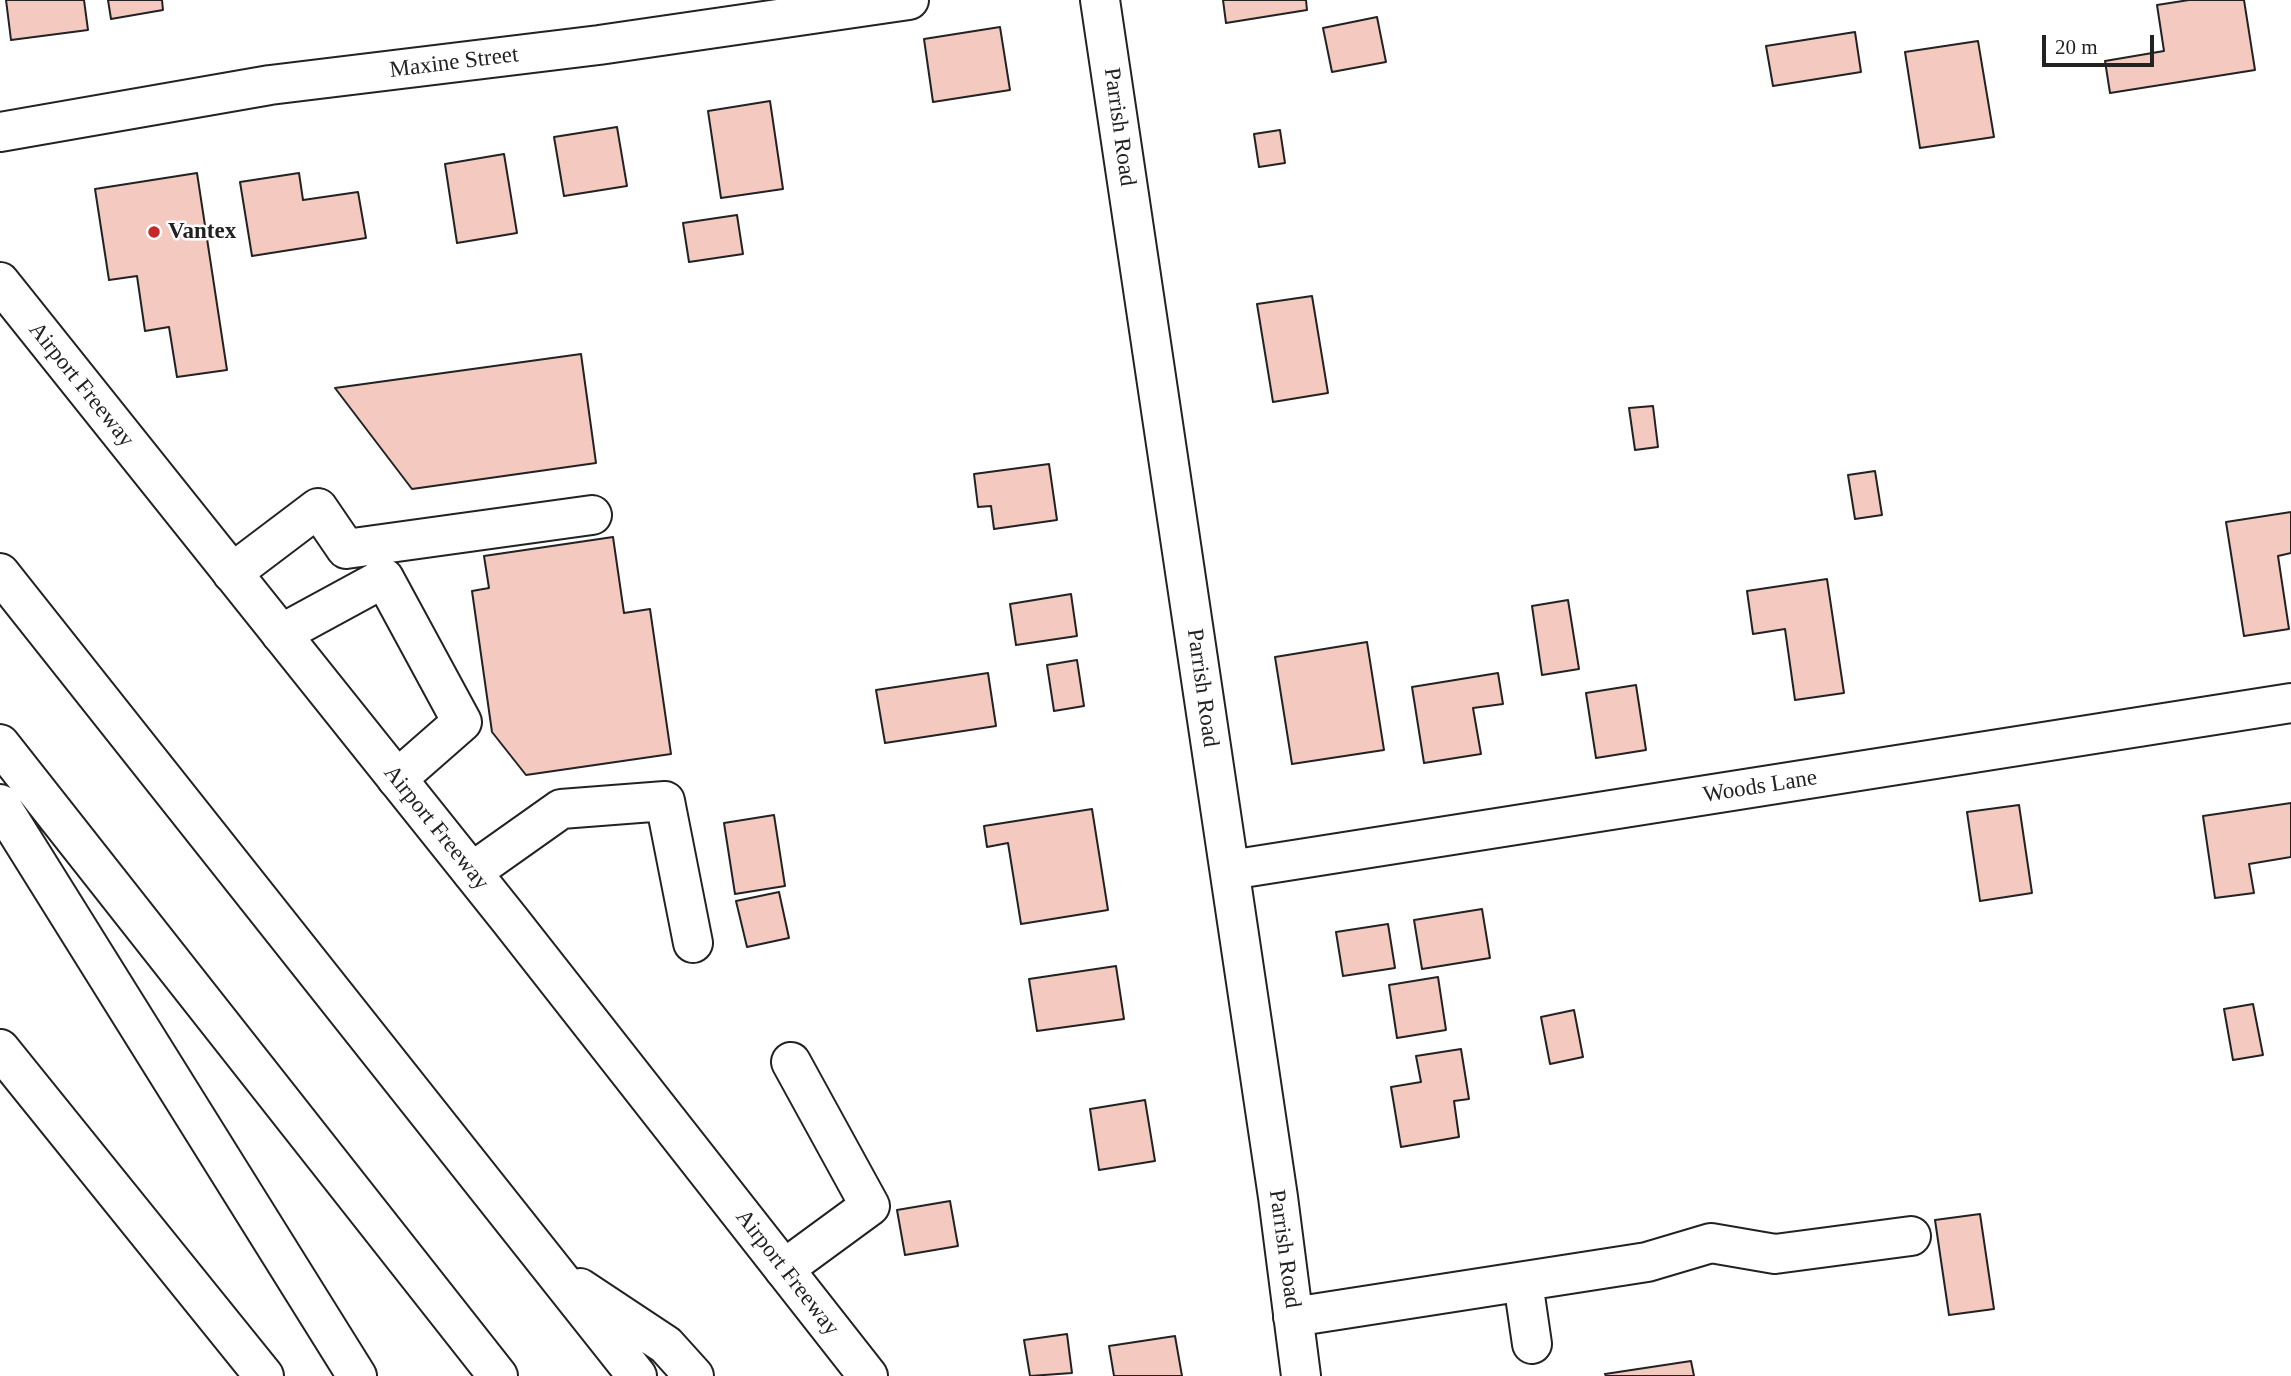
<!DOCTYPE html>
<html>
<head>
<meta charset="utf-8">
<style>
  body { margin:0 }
  #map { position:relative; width:2291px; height:1376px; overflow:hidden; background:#fff; font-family:Georgia,serif }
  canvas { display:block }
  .scale { position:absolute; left:2042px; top:35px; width:112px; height:32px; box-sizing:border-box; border:4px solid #222; border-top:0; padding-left:9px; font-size:21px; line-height:24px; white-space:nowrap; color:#222; -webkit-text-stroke:5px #fff; paint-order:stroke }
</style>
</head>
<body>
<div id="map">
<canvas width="2291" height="1376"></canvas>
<div class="scale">20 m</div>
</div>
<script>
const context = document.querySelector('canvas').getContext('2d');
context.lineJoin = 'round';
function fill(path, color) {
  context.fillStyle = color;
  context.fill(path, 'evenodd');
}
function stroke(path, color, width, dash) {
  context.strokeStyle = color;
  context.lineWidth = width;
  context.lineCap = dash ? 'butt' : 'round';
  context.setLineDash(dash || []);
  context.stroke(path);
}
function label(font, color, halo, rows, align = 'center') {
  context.font = font + ' Georgia,serif';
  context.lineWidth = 5;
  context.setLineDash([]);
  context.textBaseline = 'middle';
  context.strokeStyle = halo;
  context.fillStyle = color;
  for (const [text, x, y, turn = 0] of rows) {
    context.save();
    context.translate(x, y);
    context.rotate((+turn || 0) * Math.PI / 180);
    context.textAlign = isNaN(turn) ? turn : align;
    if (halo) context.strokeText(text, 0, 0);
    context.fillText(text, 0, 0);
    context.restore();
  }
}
const building = new Path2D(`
  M6,0h78l4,30 -77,10z
  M108,0h54l1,10 -52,9z
  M1223,0h83l1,10 -81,13z
  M2189,0h55l11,70 -145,23 -5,-32 59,-10 -7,-46z
  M1377,17l9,45 -54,10 -9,-44z
  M1000,27l10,63 -77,12 -9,-63z
  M1855,32l6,40 -88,14 -7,-40z
  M1978,41l16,96 -74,11 -15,-96z
  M770,101l13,88 -62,9 -13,-87z
  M617,127l10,59 -63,10 -10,-59z
  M1280,130l5,33 -26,4 -5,-33z
  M504,154l13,79 -60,10 -12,-79z
  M197,173l30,197 -50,7 -8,-50 -24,4 -8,-55 -28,4 -14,-91z
  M299,173l4,27 55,-8 8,46 -114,18 -12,-74z
  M737,215l6,39 -54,8 -6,-39z
  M1312,296l16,97 -55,9 -16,-98z
  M581,354l15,109 -184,26 -77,-101z
  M1653,406l5,41 -23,3 -6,-42z
  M1049,464l8,56 -63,9 -3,-23 -13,1 -4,-33z
  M1875,471l7,44 -27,4 -7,-44z
  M2291,512v41l-13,3 11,73 -45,7 -18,-114z
  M613,537l11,76 26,-4 21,145 -145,21 -34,-43 -20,-141 17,-3 -5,-32z
  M1827,579l17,114 -49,7 -10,-71 -32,5 -6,-43z
  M1071,594l6,42 -61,9 -6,-41z
  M1568,600l11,69 -37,6 -10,-69z
  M1367,642l17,108 -92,14 -17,-107z
  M1077,660l7,46 -30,5 -7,-46z
  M988,673l8,53 -111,17 -9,-53z
  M1498,673l5,31 -30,4 8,46 -57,9 -12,-76z
  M1636,685l10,65 -50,8 -10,-65z
  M2291,803v54l-42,7 5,29 -39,5 -12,-82z
  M2019,805l13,88 -52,8 -13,-89z
  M1092,809l16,101 -87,14 -13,-81 -21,4 -3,-21z
  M774,815l11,71 -50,8 -11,-71z
  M779,892l10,46 -42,9 -11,-46z
  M1482,909l8,49 -68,11 -8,-49z
  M1388,924l7,44 -52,8 -7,-44z
  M1116,966l8,53 -87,12 -8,-52z
  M1438,977l8,53 -49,8 -8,-53z
  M2253,1004l10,51 -30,5 -9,-51z
  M1574,1010l9,47 -33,7 -9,-47z
  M1461,1049l8,50 -15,2 5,36 -58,10 -10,-60 30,-5 -5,-26z
  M1145,1100l10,61 -56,9 -9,-61z
  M950,1201l8,45 -53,9 -8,-45z
  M1980,1214l14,95 -45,6 -14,-95z
  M1067,1334l5,39 -42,3 -6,-36z
  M1175,1336l7,40h-68l-5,-30z
  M1691,1361l3,15h-88l-1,-2z`);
const minor = new Path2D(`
  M1100,0l178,1197 23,179
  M0,132l270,-47 329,-40 310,-45
  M232,573l86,-65 28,41 246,-34
  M281,634l103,-56 78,144 -65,57
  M1230,870l1061,-167
  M472,872l89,-63 104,-8 28,142
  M784,1269l86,-63 -79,-144
  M1523,1282l9,62
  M1293,1317l354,-55 64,-19 64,11 136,-18`);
const major = new Path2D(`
  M0,282l510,638 358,456
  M0,1049l264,327`);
const highway = new Path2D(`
  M0,573l637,803
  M0,744l498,632
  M0,804l357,572
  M580,1288l86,57 28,31`);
const markers = [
  [154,232,7,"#c62828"]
];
const streetNames = [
  ["Maxine Street",454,63,-7],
  ["Parrish Road",1119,127,82],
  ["Airport Freeway",81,385,51],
  ["Parrish Road",1202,688,82],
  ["Woods Lane",1760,787,-9],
  ["Airport Freeway",436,828,51],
  ["Parrish Road",1284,1249,82],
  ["Airport Freeway",787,1273,52]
];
const poiNames = [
  ["Vantex",168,232]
];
fill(building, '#f3c9c0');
stroke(building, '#222', 2);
stroke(minor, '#222', 42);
stroke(major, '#222', 42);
stroke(highway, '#222', 42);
stroke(minor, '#fff', 38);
stroke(major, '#fff', 38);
stroke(highway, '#fff', 38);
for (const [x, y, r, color] of markers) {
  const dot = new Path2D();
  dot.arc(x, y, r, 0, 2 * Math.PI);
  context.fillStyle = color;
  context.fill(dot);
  stroke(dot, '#fff', 2.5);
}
label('23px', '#222', '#fff', streetNames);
label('bold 23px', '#222', '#fff', poiNames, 'left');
</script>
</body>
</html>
